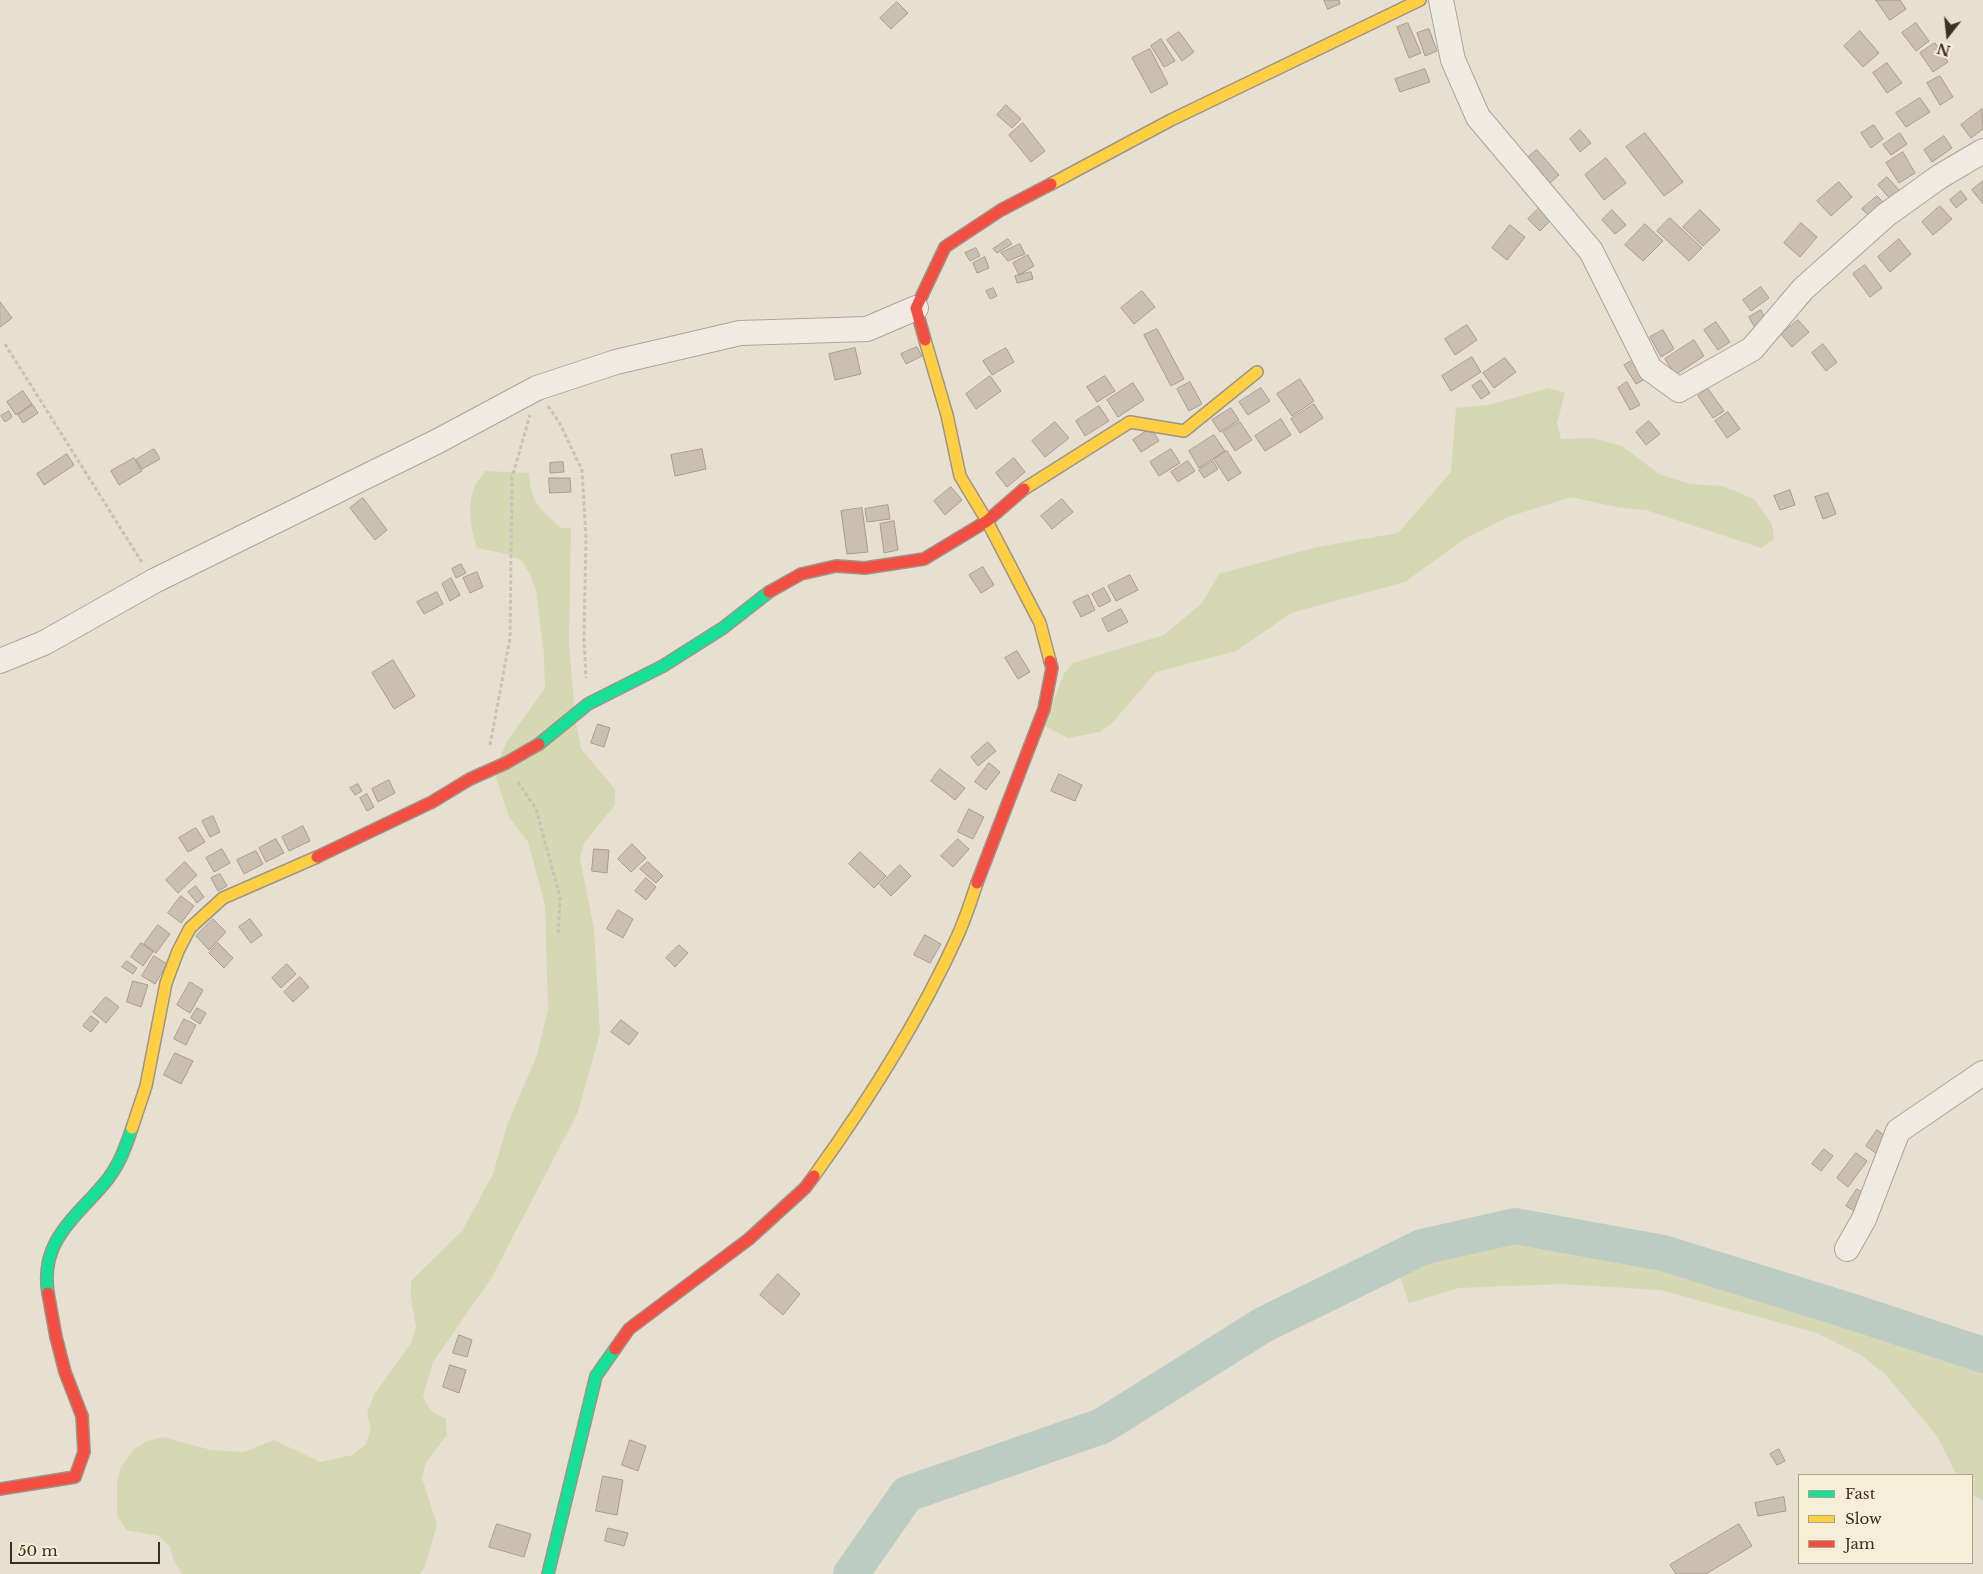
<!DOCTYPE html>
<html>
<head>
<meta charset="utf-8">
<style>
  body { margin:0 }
  #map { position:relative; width:1983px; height:1574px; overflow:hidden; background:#e7e0d1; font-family:"Libre Baskerville",serif }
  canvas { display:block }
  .legend { position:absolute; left:1798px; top:1474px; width:175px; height:90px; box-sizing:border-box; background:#f7eed8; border:1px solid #ada18e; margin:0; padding:6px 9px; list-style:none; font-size:15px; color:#3d2e20 }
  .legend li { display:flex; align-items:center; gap:10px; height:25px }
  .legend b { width:25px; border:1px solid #ada18e }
  .north { position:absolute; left:1923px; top:10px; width:50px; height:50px; -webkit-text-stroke:4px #f7eed8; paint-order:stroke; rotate:196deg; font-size:14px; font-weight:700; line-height:20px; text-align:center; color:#3d2e20 }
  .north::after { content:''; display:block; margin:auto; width:18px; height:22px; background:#3d2e20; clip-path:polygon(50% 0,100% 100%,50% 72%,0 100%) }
  .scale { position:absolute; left:10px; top:1542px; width:150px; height:22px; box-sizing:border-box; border:2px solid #3d2e20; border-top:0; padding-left:6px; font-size:15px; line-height:18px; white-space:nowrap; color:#3d2e20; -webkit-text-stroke:4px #f7eed8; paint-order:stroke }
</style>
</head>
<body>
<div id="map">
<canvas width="1983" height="1574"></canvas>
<ul class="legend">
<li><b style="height:6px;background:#16e098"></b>Fast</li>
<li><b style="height:6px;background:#ffcf43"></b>Slow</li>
<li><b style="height:6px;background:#f24e42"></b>Jam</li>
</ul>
<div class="north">N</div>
<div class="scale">50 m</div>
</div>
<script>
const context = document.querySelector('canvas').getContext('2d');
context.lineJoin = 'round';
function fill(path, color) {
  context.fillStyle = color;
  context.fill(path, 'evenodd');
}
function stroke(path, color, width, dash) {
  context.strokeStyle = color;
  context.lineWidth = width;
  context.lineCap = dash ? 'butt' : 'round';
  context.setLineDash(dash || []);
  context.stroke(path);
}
const green = new Path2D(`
  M1549,388l16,5 -8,30 4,16 31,-1 30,8 37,28 31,10 33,2 31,13 18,25 2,15 -13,9 -112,-37 -33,-4 -45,-10 -63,20 -45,23 -58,42 -114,31 -55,38 -80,21 -43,50 -13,10 -32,6 -23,-12 18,-51 10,-12 91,-28 38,-32 17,-29 98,-27 81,-14 53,-61 5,-64 33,-3z
  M485,471l44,2c2,31 11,35 32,55h10l-2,115 6,73 6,33 34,40v16l-31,38 -4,15 14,71 6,104 -22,79 -86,165 -59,85 -10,34 8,15 15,8 1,16 -21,27 -4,16 15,47 -13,44 -5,5h-237l-8,-13 -4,-14 -11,-11 -33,-6 -9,-15v-33l4,-15 12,-17 14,-9 16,-4 48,13 33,2 30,-12 46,22 33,-7 13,-11 5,-15 -4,-16 7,-18 37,-52 5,-16 -5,-29v-17l51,-50 31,-57 14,-49 30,-70 11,-46 -3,-104 -17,-63 -19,-25 -13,-39 5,-23 6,-14 38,-53 -1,-33 -8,-65 -6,-16 -9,-14 -14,-6 -30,-6c-6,-18 -11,-46 -1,-64 2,-4 6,-8 9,-13z
  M1512,1233l151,23 190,63 130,52v130l-11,-6v-20h-15l-20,-39 -51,-61 -25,-20 -44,-22 -157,-43 -98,-6 -103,4 -50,15 -13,-38 29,-13z`);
const river = new Path2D(`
  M851,1574l56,-80 195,-68 161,-101 159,-78 93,-21 148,27 190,59 130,43`);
const building = new Path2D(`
  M1324,0h15l1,4 -12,5z
  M1876,0h24l6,9 -16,11z
  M897,2l11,11 -17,16 -11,-11z
  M1408,23l13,30 -12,5 -12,-31z
  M1916,23l13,18 -13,10 -14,-18z
  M1429,29l8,22 -12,5 -8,-23z
  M1860,31l19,22 -16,14 -19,-21z
  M1179,32l15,20 -12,9 -15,-21z
  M1161,39l14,22 -11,6 -13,-21z
  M1935,43l13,19 -15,10 -13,-19z
  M1150,49l18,35 -17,9 -19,-35z
  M1887,63l15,20 -15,10 -14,-20z
  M1425,69l5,13 -30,10 -5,-13z
  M1940,76l13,21 -13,8 -13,-22z
  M1920,98l10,14 -24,15 -10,-14z
  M1006,105l15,14 -9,9 -15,-13z
  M1982,109l1,20 -12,9 -10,-13z
  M1023,123l22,28 -14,11 -22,-27z
  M1874,125l9,14 -12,9 -10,-15z
  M1580,130l11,13 -11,9 -10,-13z
  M1645,133l38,49 -19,14 -38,-49z
  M1900,133l7,11 -16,11 -8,-10z
  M1944,136l8,12 -20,14 -8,-12z
  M1537,150l22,25 -9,8 -22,-26z
  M1903,152l12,21 -16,10 -13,-20z
  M1606,158l20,25 -22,17 -19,-25z
  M1887,177l13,14 -9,9 -13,-15z
  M1983,181v23l-11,-14z
  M1839,182l13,15 -21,19 -14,-15z
  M1961,191l6,8 -11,9 -6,-8z
  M1877,196l10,10 -15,13 -10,-10z
  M1544,203l12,12 -16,16 -12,-12z
  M1940,206l12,13 -19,16 -11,-13z
  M1612,210l14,15 -11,9 -13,-14z
  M1700,210l20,20 -17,16 -20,-19z
  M1670,218l32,30 -13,13 -32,-30z
  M1801,223l16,14 -17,20 -16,-14z
  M1645,224l18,17 -20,20 -18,-16z
  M1510,225l15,12 -18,23 -15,-12z
  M1008,239l4,5 -15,9 -4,-4z
  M1899,239l12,15 -21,18 -12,-15z
  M1020,244l5,10 -17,7 -7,-8z
  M976,248l4,8 -10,5 -5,-8z
  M1028,255l6,11 -15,9 -6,-12z
  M985,257l4,11 -12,5 -4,-10z
  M1865,265l17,23 -12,9 -17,-23z
  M1031,272l2,7 -16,4 -2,-7z
  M1761,287l8,11 -18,13 -8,-11z
  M993,288l4,8 -7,3 -4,-8z
  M1142,291l13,16 -21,17 -13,-16z
  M0,302l12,16 -12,9z
  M1761,310l7,14 -12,6 -7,-13z
  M1798,320l11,12 -17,15 -11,-13z
  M1716,322l14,20 -12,8 -14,-20z
  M1467,325l10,15 -22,15 -10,-16z
  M1157,329l27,50 -13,7 -27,-51z
  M1663,330l11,19 -13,8 -11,-20z
  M1694,340l10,16 -29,19 -10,-16z
  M1823,344l14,18 -11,9 -14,-18z
  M917,347l5,9 -16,8 -5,-10z
  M855,348l6,26 -26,6 -6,-26z
  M1006,348l8,14 -22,13 -9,-14z
  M1472,357l9,15 -30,19 -9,-15z
  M1505,358l11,14 -22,16 -11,-15z
  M1635,359l12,19 -11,6 -12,-19z
  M990,376l11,15 -25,18 -10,-15z
  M1105,376l10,15 -18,11 -10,-15z
  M1300,379l14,22 -22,15 -15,-22z
  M1481,380l9,13 -9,6 -9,-13z
  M1190,382l12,22 -13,7 -12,-22z
  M1627,382l13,23 -10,5 -12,-22z
  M1133,383l11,17 -26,17 -11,-17z
  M1261,388l9,13 -22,14 -9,-13z
  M1708,389l16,22 -11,7 -15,-22z
  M23,391l9,13 -16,11 -9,-13z
  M1314,404l9,14 -23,15 -9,-14z
  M33,405l5,8 -15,10 -5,-8z
  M1099,406l10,15 -24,15 -9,-15z
  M1231,408l8,12 -19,12 -8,-12z
  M9,411l3,6 -7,5 -4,-6z
  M1728,412l12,17 -13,9 -12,-17z
  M1281,419l10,16 -26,16 -10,-15z
  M1649,421l11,13 -14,11 -10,-13z
  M1055,422l14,16 -24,19 -13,-16z
  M1240,422l12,18 -17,11 -12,-19z
  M1151,428l8,13 -18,11 -8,-12z
  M1214,435l11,16 -26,17 -10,-17z
  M154,449l6,10 -18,10 -6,-9z
  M702,449l4,20 -31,7 -4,-21z
  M1171,449l9,14 -21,13 -9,-14z
  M1227,451l14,22 -13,8 -14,-22z
  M67,454l7,11 -30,20 -7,-11z
  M134,458l8,13 -23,14 -8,-14z
  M1014,458l11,14 -18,15 -11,-14z
  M1188,461l7,10 -17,11 -7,-10z
  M1213,461l5,8 -14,9 -5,-8z
  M563,462l1,10 -14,1v-10z
  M549,478h21l1,14 -21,1z
  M951,487l11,13 -17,15 -11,-14z
  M1790,490l5,15 -15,5 -6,-14z
  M1828,493l8,21 -13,5 -8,-22z
  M363,498l24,32 -12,10 -25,-32z
  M1062,499l11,13 -21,17 -11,-13z
  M888,505l2,14 -23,3 -2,-13z
  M862,508l6,44 -21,2 -6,-43z
  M894,521l4,29 -14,3 -4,-29z
  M461,564l5,9 -10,5 -4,-9z
  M983,567l11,18 -13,8 -12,-18z
  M477,572l6,15 -13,6 -7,-15z
  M1130,575l8,15 -22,11 -8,-15z
  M451,578l9,17 -10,6 -8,-17z
  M1104,588l7,13 -12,6 -7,-13z
  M437,592l6,12 -19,10 -7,-12z
  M1088,595l7,15 -14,7 -8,-15z
  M1121,609l7,13 -20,10 -6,-13z
  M1017,651l13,21 -12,7 -13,-21z
  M393,660l22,36 -21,13 -22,-36z
  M598,724l12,4 -6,19 -13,-4z
  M988,742l8,9 -18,15 -7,-9z
  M989,763l11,9 -14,18 -11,-8z
  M940,769l25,19 -10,12 -24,-19z
  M1059,774l23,11 -7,16 -24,-10z
  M389,780l6,13 -17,9 -6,-13z
  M358,784l4,7 -7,4 -5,-7z
  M367,794l7,13 -7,4 -7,-13z
  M969,809l15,8 -11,22 -15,-7z
  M213,816l7,16 -10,5 -8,-16z
  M303,826l7,15 -21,10 -7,-14z
  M196,828l9,14 -17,10 -9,-14z
  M276,839l8,14 -18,9 -7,-14z
  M958,839l11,10 -16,18 -12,-11z
  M632,844l14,14 -15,14 -13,-13z
  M222,849l8,14 -16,9 -8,-14z
  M594,849l15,1 -2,23 -15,-2z
  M256,851l7,13 -19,10 -7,-14z
  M860,852l26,24 -12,12 -25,-24z
  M185,862l12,13 -19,18 -12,-13z
  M648,862l15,14 -7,7 -16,-14z
  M900,865l11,11 -20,20 -11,-11z
  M220,874l7,12 -9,5 -7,-13z
  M646,878l10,9 -10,13 -11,-9z
  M196,886l8,11 -7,6 -9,-11z
  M181,896l13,10 -13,17 -13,-10z
  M618,910l15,9 -10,19 -16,-9z
  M213,919l13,13 -17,18 -13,-14z
  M250,919l12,16 -11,8 -12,-16z
  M158,925l12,9 -14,19 -12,-9z
  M925,935l16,9 -11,19 -16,-8z
  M141,943l12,9 -10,14 -12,-9z
  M218,943l15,15 -9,10 -15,-15z
  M679,945l9,8 -13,14 -9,-9z
  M154,956l13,8 -12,20 -13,-8z
  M127,961l10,7 -4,6 -11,-7z
  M287,964l9,10 -15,14 -9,-10z
  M300,977l9,10 -16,15 -9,-10z
  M133,981l15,4 -7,22 -14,-5z
  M190,982l13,8 -13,23 -13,-8z
  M106,997l13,10 -13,16 -13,-11z
  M197,1008l9,5 -6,11 -9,-6z
  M91,1016l8,6 -8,10 -8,-6z
  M184,1019l12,6 -10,20 -12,-6z
  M621,1020l17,13 -9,12 -18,-13z
  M175,1053l18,8 -12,23 -17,-9z
  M1877,1130l11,8 -11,16 -11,-8z
  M1824,1149l9,7 -12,15 -9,-7z
  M1856,1153l11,8 -19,26 -11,-9z
  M1857,1189l10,6 -11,17 -10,-6z
  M778,1274l22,20 -17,21 -23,-20z
  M459,1335l13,5 -5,17 -14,-4z
  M450,1365l16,5 -7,23 -16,-6z
  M630,1440l16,6 -8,25 -16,-6z
  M1779,1449l6,12 -8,4 -7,-11z
  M603,1476l20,4 -6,35 -21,-4z
  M1784,1497l2,14 -28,5 -3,-13z
  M497,1524l34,10 -7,23 -35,-10z
  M1739,1524l13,22 -46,28h-30l-6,-9z
  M608,1528l20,5 -4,13 -19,-5z`);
const path = new Path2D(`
  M5,344l138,220
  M548,406l11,16 23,48 4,68 -2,100 2,40
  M490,745l20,-107 2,-160 18,-63
  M518,782l18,27 24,88 -2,39`);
const street = new Path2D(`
  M1441,0l12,60 25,57 113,134 59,118 29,21 73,-41 51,-60 83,-74 53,-38 44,-26
  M0,661l44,-18 110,-62 284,-140 99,-53 79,-26 124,-29 127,-4 49,-21
  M1847,1249l17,-30 34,-88 85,-58`);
const fast = new Path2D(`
  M539,744l49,-40 75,-38 60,-38 46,-36
  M48,1293c-8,-51 25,-73 55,-108 15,-17 22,-36 29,-57
  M548,1574l48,-198 19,-27`);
const slow = new Path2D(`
  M1051,184l120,-64 249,-120
  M925,340l22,75 13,61 27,45 53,102 10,38
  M1024,489l106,-67 54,9 73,-59
  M132,1128l14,-42 20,-103 12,-32 12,-23 33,-30 94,-41
  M814,1176c54,-75 105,-155 143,-239 8,-17 14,-36 20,-54`);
const jam = new Path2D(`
  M925,340l-9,-32 29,-61 56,-37 50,-26
  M769,592l32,-18 35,-8 29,2 59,-9 63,-38 37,-32
  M317,857l115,-55 38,-23 36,-16 33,-19
  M977,883l67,-174 8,-41 -2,-7
  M615,1349l14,-20 120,-90 56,-51 9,-12
  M0,1489l75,-12 9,-25 -2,-36 -17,-44 -9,-35 -8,-44`);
fill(green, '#d6d7b3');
stroke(river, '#bcccc2', 36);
fill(building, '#cbbfb2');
stroke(building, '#a89c90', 1);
stroke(street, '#ada599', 26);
stroke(fast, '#9c958a', 14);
stroke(slow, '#9c958a', 14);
stroke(jam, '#9c958a', 14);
stroke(path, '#c8c2b9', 3, [4, 2.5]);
stroke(street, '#efebe3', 24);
stroke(fast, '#16e098', 11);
stroke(slow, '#ffcf43', 11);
stroke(jam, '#f24e42', 11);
</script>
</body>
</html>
